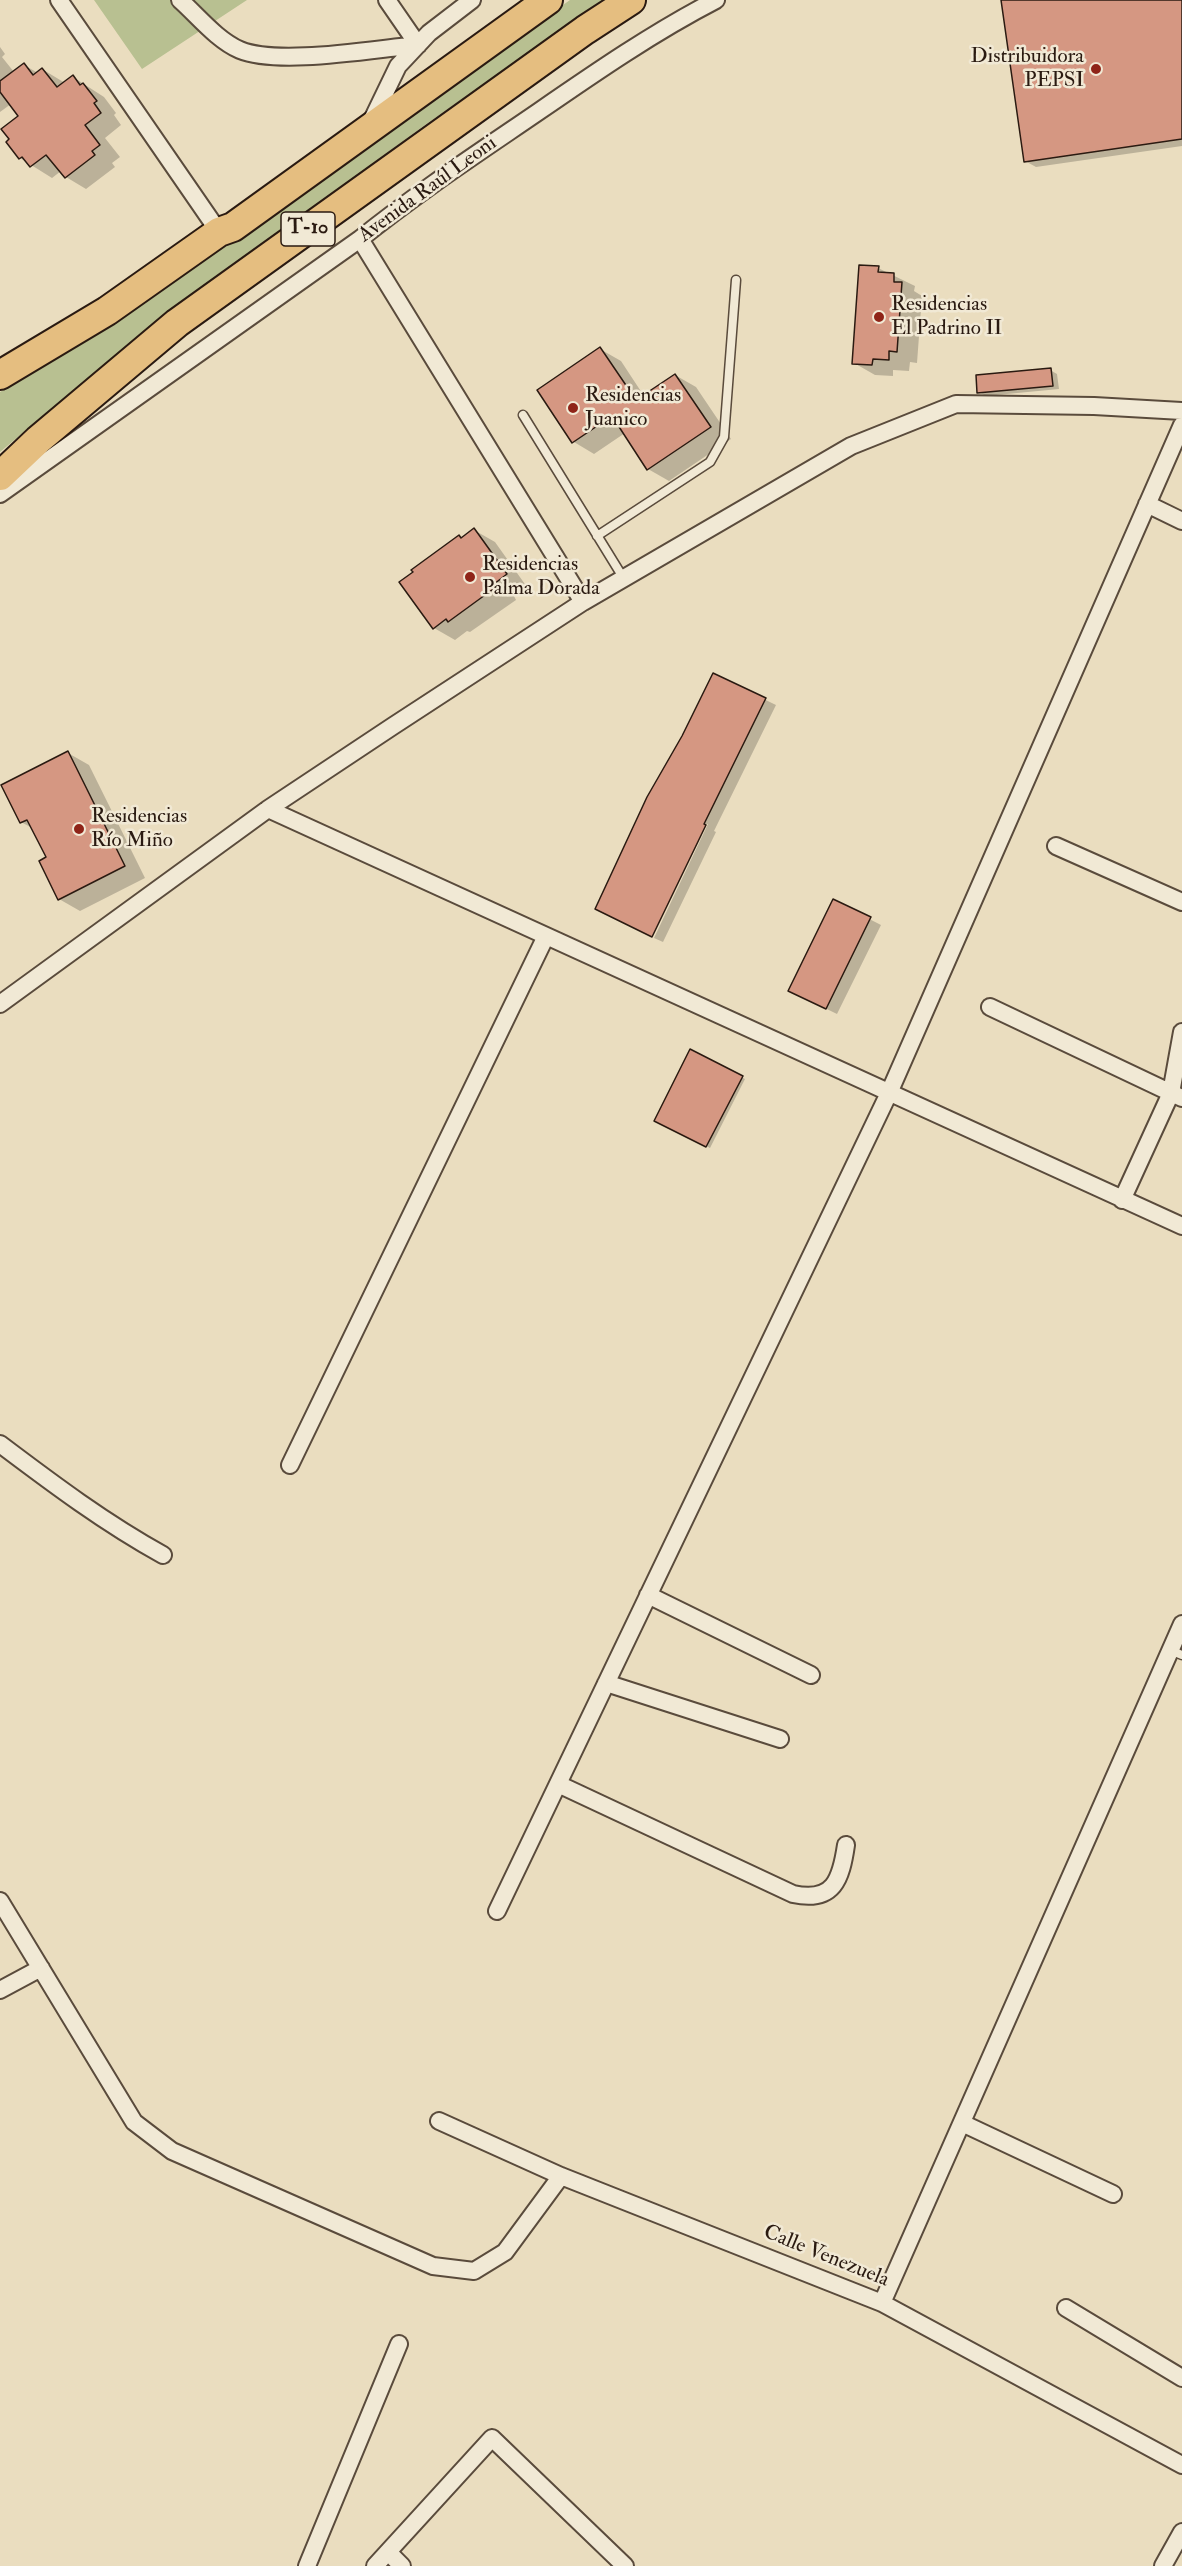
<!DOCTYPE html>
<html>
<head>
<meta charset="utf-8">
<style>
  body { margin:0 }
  canvas { display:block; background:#eaddbf }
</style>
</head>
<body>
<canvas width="1182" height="2566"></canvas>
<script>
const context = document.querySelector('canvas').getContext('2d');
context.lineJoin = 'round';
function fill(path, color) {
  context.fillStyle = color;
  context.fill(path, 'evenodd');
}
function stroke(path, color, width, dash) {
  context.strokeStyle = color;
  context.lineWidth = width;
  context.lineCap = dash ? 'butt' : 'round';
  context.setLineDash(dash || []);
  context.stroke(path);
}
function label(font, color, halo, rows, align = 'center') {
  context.font = font + ' "IM FELL Double Pica",serif';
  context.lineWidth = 5;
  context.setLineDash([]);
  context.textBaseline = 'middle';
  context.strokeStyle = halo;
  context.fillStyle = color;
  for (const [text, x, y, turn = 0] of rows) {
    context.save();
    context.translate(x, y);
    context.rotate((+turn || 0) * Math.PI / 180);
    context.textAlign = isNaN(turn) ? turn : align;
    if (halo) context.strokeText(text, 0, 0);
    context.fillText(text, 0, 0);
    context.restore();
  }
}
const green = new Path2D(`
  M94,0h153l-105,69z
  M570,0h34l-179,125 -283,208 -142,119v-60l68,-40 149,-100z`);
const shadow = new Path2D(`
  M1003,0h179v146l-146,21 -11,-6z
  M0,47l5,7 -3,3 12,15 10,-7 14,8 4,-4 23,14 8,-6 31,20 12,16 -2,2 7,10 -16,13 15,19 -8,6 3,4 -29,22 -20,-12 -5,-6 -9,7 -32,-20 -12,-16 12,-25 -9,-13 -11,8z
  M878,268l37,18 -1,5 8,5 -5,67 -7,-1 -1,9 -16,-1v6l-18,-1 -21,-12z
  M600,349l21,12 23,35 31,-21 21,12 35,52 -62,42 -21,-12 -23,-36 -31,21 -20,-12z
  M1050,370l7,4 2,15 -73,7 -7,-4z
  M474,530l21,12 32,45 -13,9 2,4 -46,32 -3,-1 -12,9 -21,-12 28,-89z
  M714,675l62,30 -62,126 2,1 -53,110 -9,-4 54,-114h-3l-54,112 32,-200z
  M68,753l21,12 56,113 -65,33 -21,-12 -11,-41 -14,-29 -13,-7 -18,-37z
  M834,901l47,24 -44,89 -37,-18z
  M691,1051l54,28 -35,69 -54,-28z`);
const building = new Path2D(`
  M1001,0h181v139l-158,23z
  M24,63l9,12 9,-7 15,19 16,-12 7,10 3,-2 14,18 -3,2 7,10 -16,12 15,20 -8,6 3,4 -30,23 -19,-23 -16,12 -8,-10 -3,2 -13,-17 3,-3 -8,-10 17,-13 -18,-24v-11z
  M859,265l20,1 -1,6 16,1v9h8l-5,70 -8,-1v9l-16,-1 -1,6 -20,-1z
  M600,347l36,53 39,-26 36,53 -64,43 -35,-54 -40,27 -35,-53z
  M1051,368l2,18 -76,7 -1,-18z
  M474,528l33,46 -13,10 2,3 -48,35 -2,-3 -13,10 -34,-47 14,-10 -2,-2 48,-35 2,3z
  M713,673l53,25 -62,126 2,1 -54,112 -57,-28 52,-112 35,-61z
  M68,751l57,115 -67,34 -19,-39 7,-4 -19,-37 -7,3 -19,-38z
  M833,899l38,18 -45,92 -38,-18z
  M690,1049l53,27 -37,71 -52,-26z`);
const service = new Path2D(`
  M523,415l101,164
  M597,536l113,-74 14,-25 12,-157
  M1170,1650l12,5`);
const minor = new Path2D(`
  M59,0l160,232
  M180,0c18,16 37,40 60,50 39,16 133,-1 178,-5l-31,-45
  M370,124l28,-58 31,-33 43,-33
  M360,239l223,363
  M0,494l360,-255c57,-46 118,-86 178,-127 58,-40 116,-80 178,-112
  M1147,504l35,17
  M268,809l914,417
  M1056,846l126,56
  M0,1004l268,-195 125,-83 190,-124 268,-156 105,-42 138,2 88,5
  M990,1007l192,91
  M1122,1200l49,-107 11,-61
  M0,1444c53,40 105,79 163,111
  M290,1465l256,-529
  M648,1595l163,80
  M606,1683l174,56
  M558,1784l235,110c41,9 48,-15 53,-49
  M0,1901l134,221 38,29 261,115 41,5 31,-19 56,-76
  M497,1911l392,-818 293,-668
  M0,1990l41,-22
  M439,2121l122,55 321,127 300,162
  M962,2123l151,71
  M882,2303l300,-679
  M1066,2308l116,70
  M388,2552l14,14
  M307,2566l92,-222
  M375,2566l117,-128 133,128
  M1163,2566l19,-34`);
const trunk = new Path2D(`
  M0,375l107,-64 112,-79 14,-5 315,-227
  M0,476l38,-36 139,-117 408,-293 46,-30`);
const markers = [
  [1096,69,6,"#8f2418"],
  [879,317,6,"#8f2418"],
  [573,408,6,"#8f2418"],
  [470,577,6,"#8f2418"],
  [79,829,6,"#8f2418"]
];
const shields = [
  [308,229,54]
];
const shieldNames = [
  ["T-10",308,229]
];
const poiNames = [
  ["Distribuidora",1084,57,"right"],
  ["PEPSI",1084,81,"right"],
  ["Residencias",891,305],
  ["El Padrino II",891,329],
  ["Residencias",585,396],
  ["Juanico",585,420],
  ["Residencias",482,565],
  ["Palma Dorada",482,589],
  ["Residencias",91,817],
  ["Río Miño",91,841]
];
const streetNames = [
  ["Avenida Raúl Leoni",428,190,-36],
  ["Calle Venezuela",826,2257,22]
];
fill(green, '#b8c091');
fill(shadow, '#0003');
fill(building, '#d59782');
stroke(building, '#2a1a11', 1.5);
stroke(service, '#5a4b3c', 11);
stroke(minor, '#5a4b3c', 20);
stroke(trunk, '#2a1a11', 32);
stroke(service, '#f1e9d5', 8);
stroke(minor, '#f1e9d5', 16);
stroke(trunk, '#e5be80', 28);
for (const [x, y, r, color] of markers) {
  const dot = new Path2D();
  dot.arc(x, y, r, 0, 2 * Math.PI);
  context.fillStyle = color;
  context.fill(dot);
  stroke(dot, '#f1e9d5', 2);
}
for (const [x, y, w] of shields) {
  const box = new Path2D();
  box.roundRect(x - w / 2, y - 17, w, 34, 4.5);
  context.fillStyle = '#f1e9d5';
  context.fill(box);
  stroke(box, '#2a1a11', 1.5);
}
label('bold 20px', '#2a1a11', null, shieldNames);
label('21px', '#2a1a11', '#f1e9d5', poiNames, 'left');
label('21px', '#2a1a11', '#f1e9d5', streetNames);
</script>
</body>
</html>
